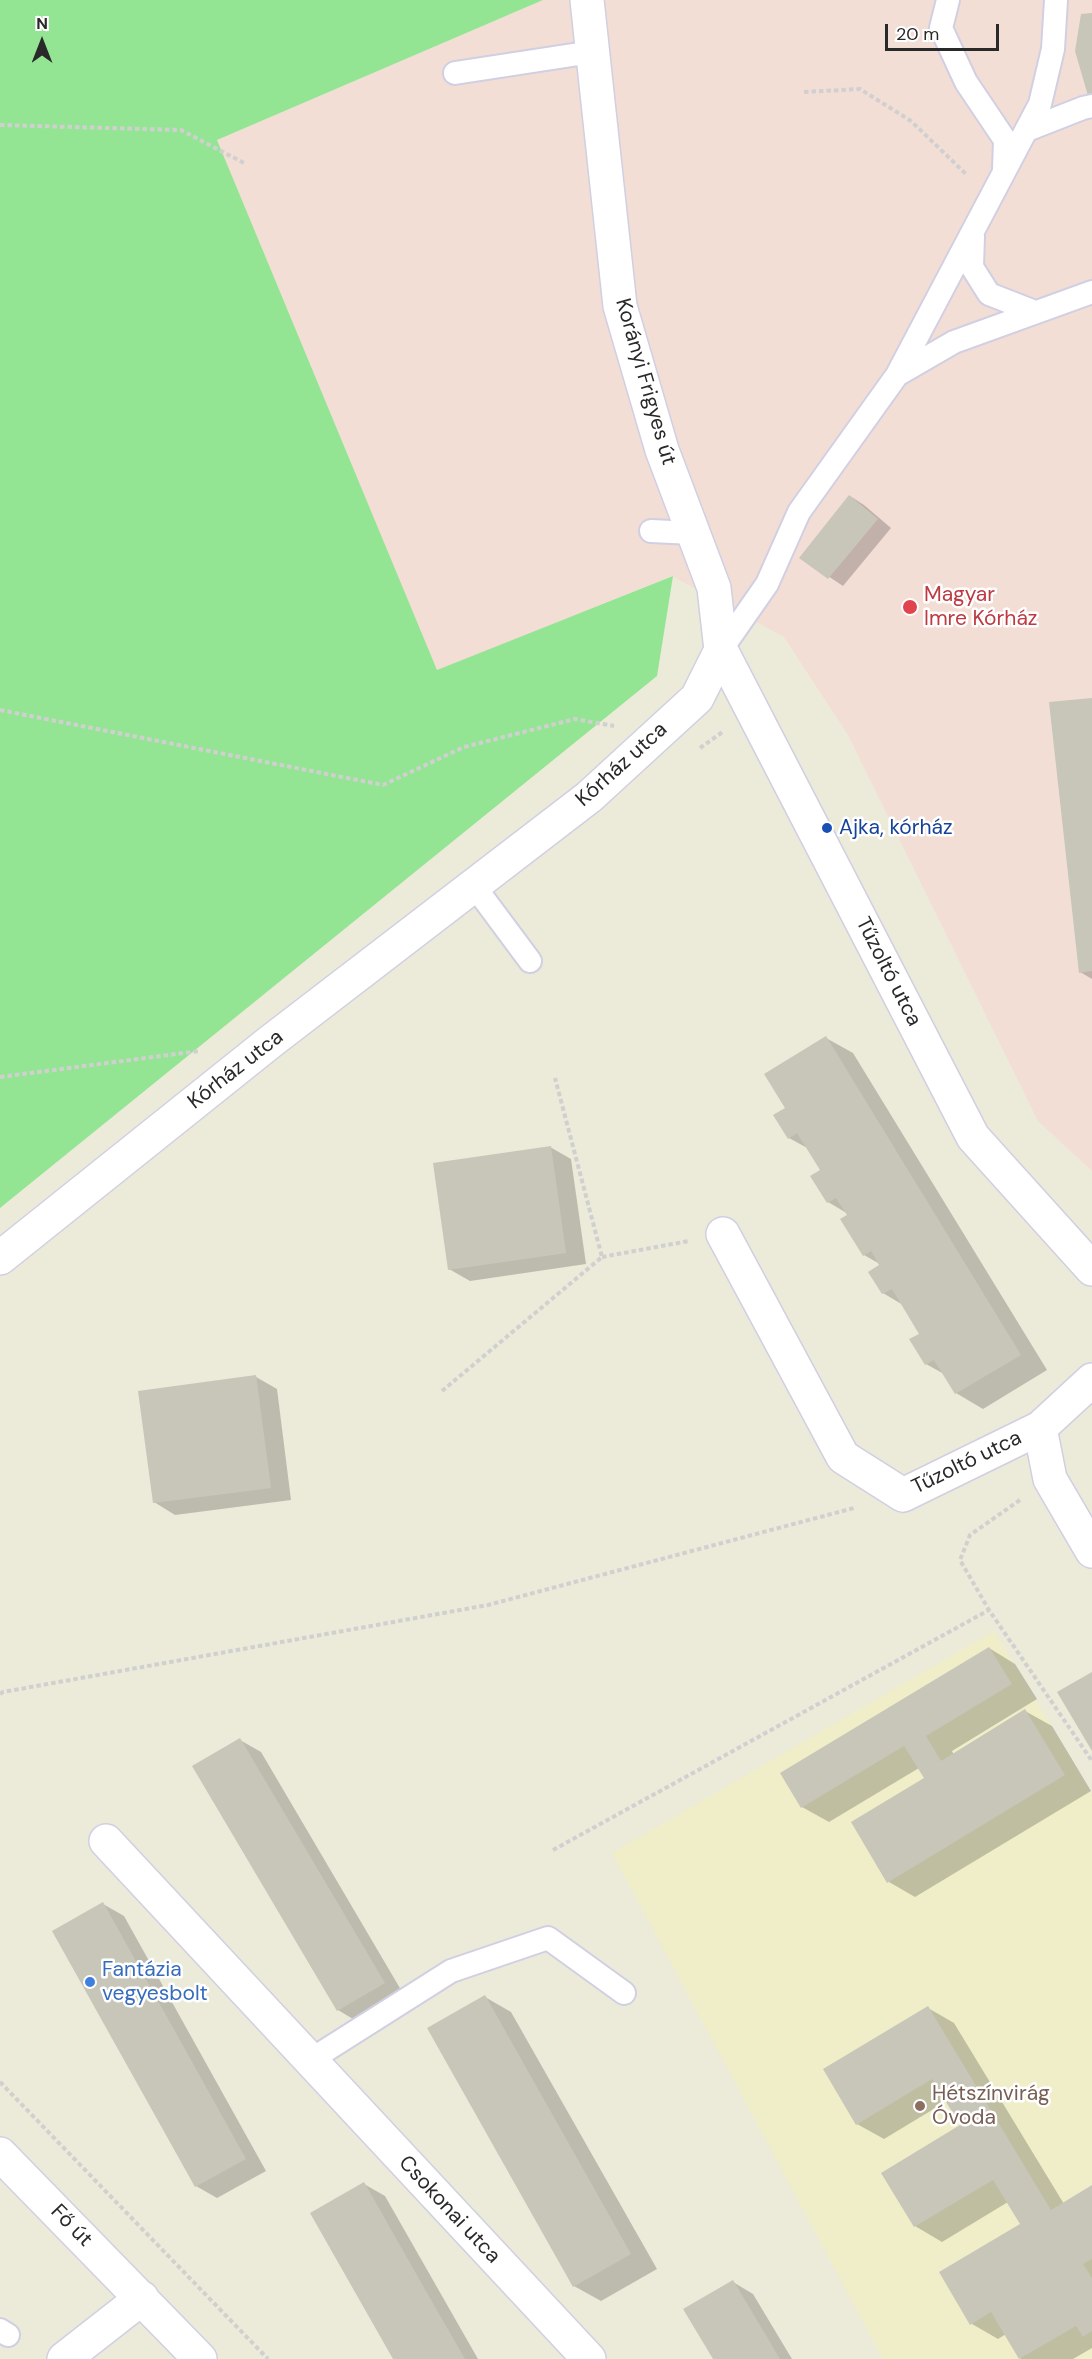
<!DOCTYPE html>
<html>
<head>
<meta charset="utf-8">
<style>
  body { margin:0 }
  #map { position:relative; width:1092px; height:2359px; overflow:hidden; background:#ecead9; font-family:"DM Sans",sans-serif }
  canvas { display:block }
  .north { position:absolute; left:12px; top:12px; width:60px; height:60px; -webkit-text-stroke:4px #fff; paint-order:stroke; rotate:0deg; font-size:16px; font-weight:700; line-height:24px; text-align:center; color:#292929 }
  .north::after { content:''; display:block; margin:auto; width:21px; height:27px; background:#292929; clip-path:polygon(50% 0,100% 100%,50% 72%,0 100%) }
  .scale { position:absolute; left:885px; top:24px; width:114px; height:27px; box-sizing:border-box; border:3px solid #292929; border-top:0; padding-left:8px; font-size:18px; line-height:21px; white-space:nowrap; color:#292929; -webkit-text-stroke:4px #fff; paint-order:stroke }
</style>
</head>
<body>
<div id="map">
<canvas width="1092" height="2359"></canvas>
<div class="north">N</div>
<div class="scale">20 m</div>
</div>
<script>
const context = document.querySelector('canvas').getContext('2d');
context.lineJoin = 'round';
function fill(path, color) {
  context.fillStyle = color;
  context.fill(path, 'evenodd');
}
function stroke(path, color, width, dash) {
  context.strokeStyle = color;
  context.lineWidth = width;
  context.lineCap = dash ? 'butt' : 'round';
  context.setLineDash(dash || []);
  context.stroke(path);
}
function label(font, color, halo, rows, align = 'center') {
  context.font = font + ' "DM Sans",sans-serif';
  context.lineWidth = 5;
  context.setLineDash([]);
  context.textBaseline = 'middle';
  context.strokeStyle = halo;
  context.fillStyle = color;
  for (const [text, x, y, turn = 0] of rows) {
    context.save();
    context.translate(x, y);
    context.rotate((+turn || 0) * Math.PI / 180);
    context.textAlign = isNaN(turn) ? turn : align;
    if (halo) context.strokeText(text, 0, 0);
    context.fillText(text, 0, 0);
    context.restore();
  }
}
const education = new Path2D(`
  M994,1631l98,163v565h-209l-271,-506z`);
const medical = new Path2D(`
  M543,0h549v1171l-54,-50 -190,-386 -64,-98 -112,-61 -235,95 -220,-531z`);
const green = new Path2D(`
  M0,0h543l-326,140 220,530 236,-94 -16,100 -657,532z`);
const shadow = new Path2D(`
  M850,496l14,9 27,23 -48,58 -42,-28z
  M1092,700v279l-12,-7z
  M826,1038l27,15 194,317 -64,39 -27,-16 -12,-19 -18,-10 -5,-30 -18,-29 -20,-12 -3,-29 -16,-9 -14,-40 -22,-13 -6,-32 -13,-21 -20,-11 -2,-29z
  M550,1147l21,12 15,105 -116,17 -21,-12z
  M256,1377l21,12 14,111 -116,15 -21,-13z
  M989,1648l26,16 22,35 -85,52 2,4 71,-44 27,15 39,65 -176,106 -26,-15 37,-103 -7,-11 -90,54 -27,-15z
  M240,1740l21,12 143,243 -46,27 -20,-12z
  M103,1904l21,12 142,255 -49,27 -21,-12 -142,-254z
  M485,1997l26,15 146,257 -56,32 -27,-15z
  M928,2008l26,15 110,181 28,-17v161l-19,11h-52l-15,-25 -8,5 -26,-15 50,-100 -14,-22 -66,40 -27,-16 47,-101 -15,-24 -63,38 -27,-15z
  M364,2184l21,12 93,163h-84z
  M733,2282l20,12 39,65h-77z`);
const building = new Path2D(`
  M1092,13v93h-1l-16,-55 6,-37z
  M849,495l29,24 -50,60 -29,-21z
  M1092,698v273l-13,2 -30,-271z
  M826,1036l195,319 -66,39 -21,-34 -9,5 -16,-26 10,-5 -27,-45 -10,5 -14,-22 11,-7 -8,-14 -8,5 -23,-37 7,-4 -11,-17 -9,5 -17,-27 10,-6 -23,-37 -9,6 -15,-24 12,-7 -21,-34z
  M551,1146l15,107 -118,17 -15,-107z
  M256,1375l15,113 -118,15 -15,-112z
  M989,1647l23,37 -86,52 15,25 84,-52 40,66 -178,108 -36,-61 73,-44 -20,-32 -103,62 -21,-35z
  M1092,1672v79l-35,-59z
  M240,1738l145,245 -48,28 -145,-245z
  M103,1902l143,257 -51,28 -143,-256z
  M485,1995l146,259 -58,33 -146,-259z
  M928,2006l123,204 41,-25v74l-9,5 9,14v53l-9,6 -7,-11 -57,33 -28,-47 -21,13 -31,-53 81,-48 -27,-44 -79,47 -33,-54 79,-48 -28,-46 -76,46 -33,-56z
  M364,2182l71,125 30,52h-72l-83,-146z
  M733,2280l47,79h-67l-30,-50z`);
const path = new Path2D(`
  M804,92l56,-3 51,32 56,54
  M0,125l181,5 63,33
  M0,710l383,75 81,-38 111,-28 39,7
  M700,748l24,-17
  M0,1077l199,-26
  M602,1257l87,-16
  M442,1391l160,-134 -47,-179
  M1020,1500l-50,35 -10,25 29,50 103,151
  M0,1694l3,-2 485,-87 366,-97
  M553,1850l436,-240
  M0,2082l268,277`);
const lane = new Path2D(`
  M948,0l-7,28 25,54 39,58 -1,29
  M455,73l137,-21
  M1027,130l56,-22 9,-2
  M973,236l-1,31 17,27 46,18
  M897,375l143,-271 13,-55 3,-49
  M651,531l42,2
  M721,650l46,-66 32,-72 98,-137 57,-33 138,-50
  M475,887l55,74
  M309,2061l142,-90 97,-33 76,55
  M0,2330l8,5`);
const street = new Path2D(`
  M721,650l252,487 119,132
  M723,1234l120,223 60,38 137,-67 52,-48
  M1040,1428l10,51 42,72
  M106,1841l483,518
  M64,2359l78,-61`);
const secondary = new Path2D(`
  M0,1258l270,-216 319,-245 108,-99 24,-48 -7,-62 -52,-138 -42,-144 -33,-306
  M0,2154l200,205`);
const markers = [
  [910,607,8,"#e0444e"],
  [827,828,6,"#1a4fb4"],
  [90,1982,6,"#3f7fe0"],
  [920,2106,6,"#8d6e63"]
];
const streetNames = [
  ["Korányi Frigyes út",645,382,74],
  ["Kórház utca",622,765,-42],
  ["Tűzoltó utca",888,972,63],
  ["Kórház utca",236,1070,-38],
  ["Tűzoltó utca",967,1463,-26],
  ["Csokonai utca",449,2210,47],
  ["Fő út",71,2226,46]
];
const healthNames = [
  ["Magyar",924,595],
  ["Imre Kórház",924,619]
];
const transitNames = [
  ["Ajka, kórház",839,828]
];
const shopNames = [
  ["Fantázia",102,1970],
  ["vegyesbolt",102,1994]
];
const educationNames = [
  ["Hétszínvirág",932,2094],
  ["Óvoda",932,2118]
];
fill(education, '#efeec8');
fill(medical, '#f3ded6');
fill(green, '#94e593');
fill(shadow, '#0003');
fill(building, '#c7c6b9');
stroke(lane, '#d1cfe2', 26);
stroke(street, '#d1cfe2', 36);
stroke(secondary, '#d1cfe2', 36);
stroke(path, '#d0d0d0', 4, [4.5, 3]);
stroke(lane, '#fff', 22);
stroke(street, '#fff', 33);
stroke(secondary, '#fff', 33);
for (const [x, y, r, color] of markers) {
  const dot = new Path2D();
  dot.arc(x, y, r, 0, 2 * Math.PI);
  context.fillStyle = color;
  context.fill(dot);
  stroke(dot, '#fff', 2);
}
label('21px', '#292929', '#fff', streetNames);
label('21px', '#be3a42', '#fff', healthNames, 'left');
label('21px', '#164399', '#fff', transitNames, 'left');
label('21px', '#366cbe', '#fff', shopNames, 'left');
label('21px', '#785e54', '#fff', educationNames, 'left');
</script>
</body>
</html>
